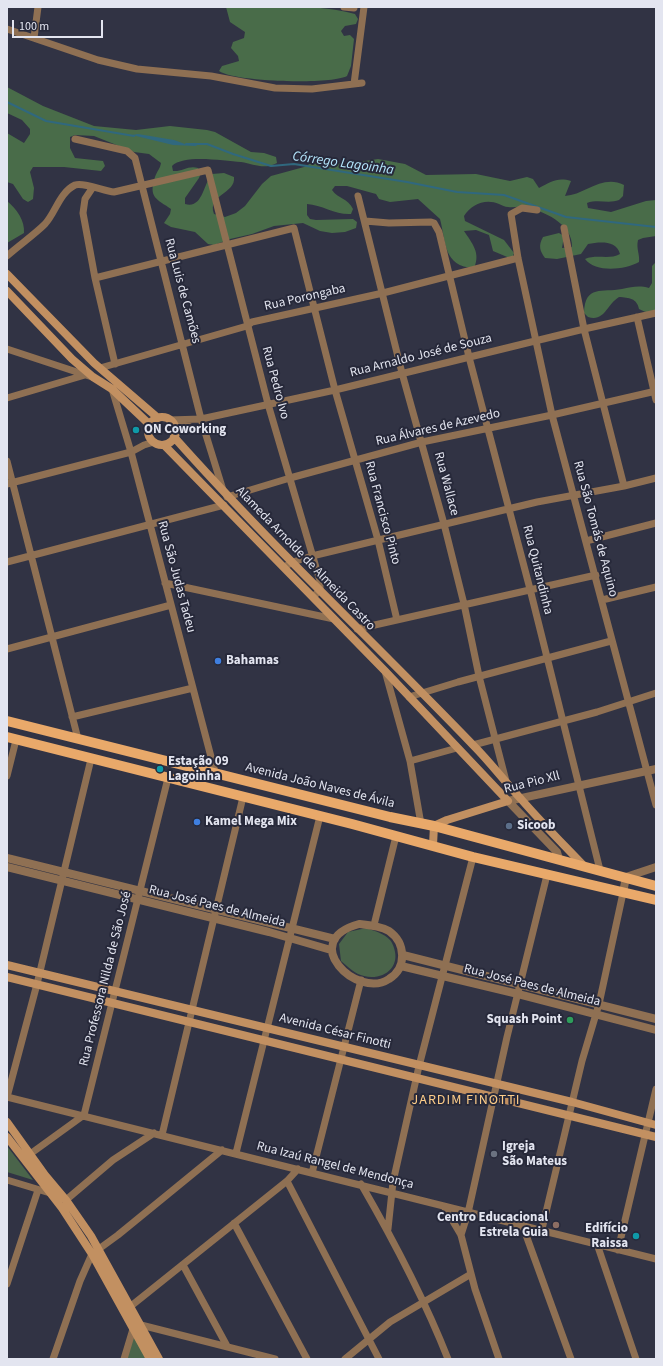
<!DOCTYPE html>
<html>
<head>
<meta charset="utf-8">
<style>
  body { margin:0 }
  #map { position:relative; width:663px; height:1366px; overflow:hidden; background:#313344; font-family:"Source Sans 3",sans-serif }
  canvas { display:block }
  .frame { position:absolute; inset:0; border:8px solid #e3e5f0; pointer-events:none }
  .scale { position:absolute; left:12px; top:20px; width:91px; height:18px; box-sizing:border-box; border:2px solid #e3e5f0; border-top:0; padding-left:5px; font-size:12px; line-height:14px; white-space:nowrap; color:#e3e5f0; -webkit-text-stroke:3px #27293a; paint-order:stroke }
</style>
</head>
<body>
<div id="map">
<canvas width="663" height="1366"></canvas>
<div class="frame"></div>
<div class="scale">100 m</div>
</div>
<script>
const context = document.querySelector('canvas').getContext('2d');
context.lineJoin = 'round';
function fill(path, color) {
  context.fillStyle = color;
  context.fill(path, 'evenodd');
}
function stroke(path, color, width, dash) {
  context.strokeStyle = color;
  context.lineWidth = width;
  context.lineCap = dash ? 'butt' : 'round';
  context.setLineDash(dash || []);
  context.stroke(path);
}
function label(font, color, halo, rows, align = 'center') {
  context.font = font + ' "Source Sans 3",sans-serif';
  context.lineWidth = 4;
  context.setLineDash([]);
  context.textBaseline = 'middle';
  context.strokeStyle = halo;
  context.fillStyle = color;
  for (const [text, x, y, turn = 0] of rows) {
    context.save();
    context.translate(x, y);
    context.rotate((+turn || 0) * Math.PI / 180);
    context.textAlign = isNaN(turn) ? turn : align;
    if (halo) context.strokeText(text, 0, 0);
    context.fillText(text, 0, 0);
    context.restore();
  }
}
const green = new Path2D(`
  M366,928c9,3 17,5 24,12 2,2 3,5 4,8 7,20 -12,33 -30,28 -9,-2 -16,-9 -23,-15l-2,-17 9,-12z
  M7,1146l26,34 -26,-8z
  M132,1330l16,29h-24z`);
const forest = new Path2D(`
  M226,7c42,0 87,-4 129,7l3,5 -2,5 -11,2 -4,5 3,5 6,-1 4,4 -3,27 -4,10c-17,9 -112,6 -128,-5l3,-5 17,-5 -1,-5 -7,-8 2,-6 11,-4 1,-6 -15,-10z
  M7,87l36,19 51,20 42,4 34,-4 37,4 8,2 36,20 13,1 12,4 1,6c-13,7 -23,1 -36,-1 -17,-1 -57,-8 -69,4l1,5c9,1 15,-6 25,-3l3,5 -2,5 -14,20v6c18,5 18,-20 27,-30l12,-1 10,4c2,17 -27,17 -20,37l11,3 11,-4 9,-7 17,-22 9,-8 33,-9 11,-6 31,3 32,-5 27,5 21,11 50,-1 34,7 17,-4 6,2 6,9c12,-6 18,-11 32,-7l-6,15c20,-1 37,-22 59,-11l-1,11 -4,4c-10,4 -21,-1 -32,3l1,5 23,4 35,-11 10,-1v36l-13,2 -5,2c-2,9 2,14 1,22 -15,8 -43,11 -54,-3 11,-5 25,1 35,-5 -4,-14 -20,-12 -32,-10l-7,10 -24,5 -12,-1c-5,-7 -7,-12 -2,-21l16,-4 5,3 -2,12 10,-1c1,-23 -29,-37 -49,-40 -5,-1 -10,1 -15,0 -3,0 -6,-2 -9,-3 -13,-6 -28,0 -35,12l1,5 39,19 10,13 -2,6 -19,-8 -4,-16 -13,-5 -12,1c8,12 17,22 10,37 -31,-1 -28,-27 -34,-49l-22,-20 -28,3 -11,-3 -3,-5 -29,-8h-12l-3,4c6,9 16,8 21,19l-2,5c-15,1 -29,-9 -44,-10v11l3,4 6,1 37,-1 4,3 -1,6 -11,4 -13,1 -12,-2 -17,-8 -29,3 -22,8 -22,5 -16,6 -6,-1 -13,-12 -24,-5 -7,-4 6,-9 1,-5c-14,-10 -23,-11 -16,-32 2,-6 5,-8 6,-14l-12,-9 -15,-2 -40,-16 -19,-1 -5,2v11l5,10 28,3 2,5 -4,5 -37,-4h-31l-3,5 4,16 -1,11 -5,3 -5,-3 -10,-15 -6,-2v-49l17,10 6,-9v-5l-8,-9 -15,-7z
  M7,201c10,8 18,20 17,32l-17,10z
  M656,262v49c-5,3 -12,1 -17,-2 -2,-11 -10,-11 -20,-12 -13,8 -14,25 -31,20l-4,-4c1,-29 18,-20 38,-24 10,-2 17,-4 27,-1l3,-5v-17z`);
const water = new Path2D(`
  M138,134l36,6 11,4h13l-2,2 -23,-1 -41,-10z`);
const stream = new Path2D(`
  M7,102l39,19 88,15
  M186,144h21l26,10 38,12 23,-2 113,18 50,10 47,3 62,22 90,10`);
const minor = new Path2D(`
  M344,7l10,1
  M7,29l91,31 39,9 74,7 64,12 37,1 50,-6
  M34,38l4,-31
  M354,84l10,-77
  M75,139l52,12 8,7 66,261 22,71
  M93,187l-8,12 -2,14 12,65 20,86
  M358,196l44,177 42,151 20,80 15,72 27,105
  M537,210l-15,-2 -11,6 7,44 34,157 104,390
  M365,221l24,2 42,-1 3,1 5,9 30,125 61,232 70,281
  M564,228l20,101 40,157
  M7,256c12,-11 27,-21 38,-32 11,-12 14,-31 30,-39 8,-3 29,6 39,7l94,-22 60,234 52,177v9l-7,7
  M95,278l199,-50 41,162 43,150 19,80
  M637,317l19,83
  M7,349l85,28
  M100,368l147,-42 5,-4 131,-29 135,-35
  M112,389l19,63 84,320
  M7,398l78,-23
  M169,420l32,-1 134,-29 249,-61 72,-16
  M175,429l15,-9
  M7,461l71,278
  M7,484l124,-32 13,-7 10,-3
  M227,497l63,-19 132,-36 130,-27 104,-24
  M586,541l70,-18
  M7,562l217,-57
  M284,567l9,-5 19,-6 225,-54 87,-16 32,-8
  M165,583l169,36
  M602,600l54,-13
  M357,629l239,-54
  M7,649l164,-44
  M385,671l25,90 11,63
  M409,697l49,-15 153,-41
  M72,717l121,-29
  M473,745l124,-33 59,-19
  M410,761l47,-13
  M7,776l9,-36
  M374,925l22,-89
  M7,1097l649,162
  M7,1097l30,-113 54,-225
  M162,1135l81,-338
  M236,1153l84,-337
  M26,1157l58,-42 84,-337
  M312,1173l49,-193
  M7,1180l43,13
  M287,1181l92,178
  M361,1184c33,57 63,114 87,175
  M66,1200l47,-40 41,-27
  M445,1208l16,27 14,54 24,70
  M234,1223l73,136
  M522,1224l49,135
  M388,1229l5,-47 26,-116 54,-209
  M542,1229l40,-168 17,-57 24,-111
  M461,1235l7,-22 39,-176 40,-162
  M597,1244l39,115
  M618,1250l38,-161
  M183,1265l44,81
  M7,1284l31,-94
  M131,1306l156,-125 11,-12
  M53,1359l27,-78 12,-27 26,-19 104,-85
  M124,1359l9,-30 8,-4 134,34
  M345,1359l45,-37 81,-48`);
const tertiary = new Path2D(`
  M7,858l328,81
  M559,859l-2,-7 -49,-51 148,-32
  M7,867l262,65 62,18
  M623,893l3,-16 30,-10
  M359,924c10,1 21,2 30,7 17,12 18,37 0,48 -32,21 -92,-38 -30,-55z
  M403,955l253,64
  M401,966l117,28 138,36`);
const secondary = new Path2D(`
  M7,274l87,89 64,55
  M7,291l65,68 21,18 19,12 38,36
  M148 431a14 14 0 1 1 28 0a14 14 0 1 1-28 0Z
  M174,437c95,107 200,205 299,308 17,17 32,37 48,54 20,23 41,44 62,66
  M164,445l221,226 123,130 -61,19 -13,6 -1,19
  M7,965l565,137 84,23
  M7,977l649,160
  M7,1122l38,53 21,25 25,36 68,123
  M7,1137l55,71 30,46 58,105`);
const primary = new Path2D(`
  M7,721l383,96 44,9 222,60
  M7,737l345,87 121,33 183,43`);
const markers = [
  [136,430,4,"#0f9aa8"],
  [218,661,4,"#3f7fe0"],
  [160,769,4,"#0f9aa8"],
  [197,822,4,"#3f7fe0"],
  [509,826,4,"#5c6f8a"],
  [570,1020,4,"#2e9e5b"],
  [494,1154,4,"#6b7280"],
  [556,1225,4,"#8d6e63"],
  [636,1236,4,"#0f9aa8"]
];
const streetNames = [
  ["Rua Luis de Camões",182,291,75],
  ["Rua Porongaba",305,298,-13],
  ["Rua Arnaldo José de Souza",421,356,-14],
  ["Rua Pedro Ivo",275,383,75],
  ["Rua Álvares de Azevedo",438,428,-13],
  ["Rua Wallace",446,484,75],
  ["Rua Francisco Pinto",382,513,75],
  ["Rua São Tomás de Aquino",595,529,75],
  ["Alameda Arnolde de Almeida Castro",305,559,46],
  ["Rua Quitandinha",537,570,76],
  ["Rua São Judas Tadeu",176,577,75],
  ["Rua Pio Xll",532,783,-14],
  ["Avenida João Naves de Ávila",320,786,14],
  ["Rua José Paes de Almeida",217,907,14],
  ["Rua Professora Nilda de São José",106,979,-76],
  ["Rua José Paes de Almeida",532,986,14],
  ["Avenida César Finotti",335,1032,14],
  ["Rua Izaú Rangel de Mendonça",335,1166,14]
];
const poiNames = [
  ["ON Coworking",144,430],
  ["Bahamas",226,661],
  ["Estação 09",168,762],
  ["Lagoinha",168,777],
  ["Kamel Mega Mix",205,822],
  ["Sicoob",517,826],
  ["Squash Point",562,1020,"right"],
  ["Igreja",502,1147],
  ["São Mateus",502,1162],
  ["Centro Educacional",548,1218,"right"],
  ["Estrela Guia",548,1233,"right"],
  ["Edifício",628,1229,"right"],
  ["Raissa",628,1244,"right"]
];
const waterNames = [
  ["Córrego Lagoinha",343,164,8]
];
const neighbourhoodNames = [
  ["JARDIM FINOTTI",466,1101]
];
fill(green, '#4a644a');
fill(forest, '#496c49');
fill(water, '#30687e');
stroke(stream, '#30687e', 2);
stroke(minor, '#8f7053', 7);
stroke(tertiary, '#8f7053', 8);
stroke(secondary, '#c29061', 8);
stroke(primary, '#e9a96a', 10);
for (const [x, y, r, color] of markers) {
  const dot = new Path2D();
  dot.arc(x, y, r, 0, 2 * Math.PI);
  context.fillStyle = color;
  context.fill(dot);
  stroke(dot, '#27293a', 1.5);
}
label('13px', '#e3e5f0', '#27293a', streetNames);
label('bold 13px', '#e3e5f0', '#27293a', poiNames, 'left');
label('italic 14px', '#b4e6fc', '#27293a', waterNames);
context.letterSpacing = '1px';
label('14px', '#fccc89', '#27293a', neighbourhoodNames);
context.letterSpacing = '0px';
</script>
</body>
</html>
